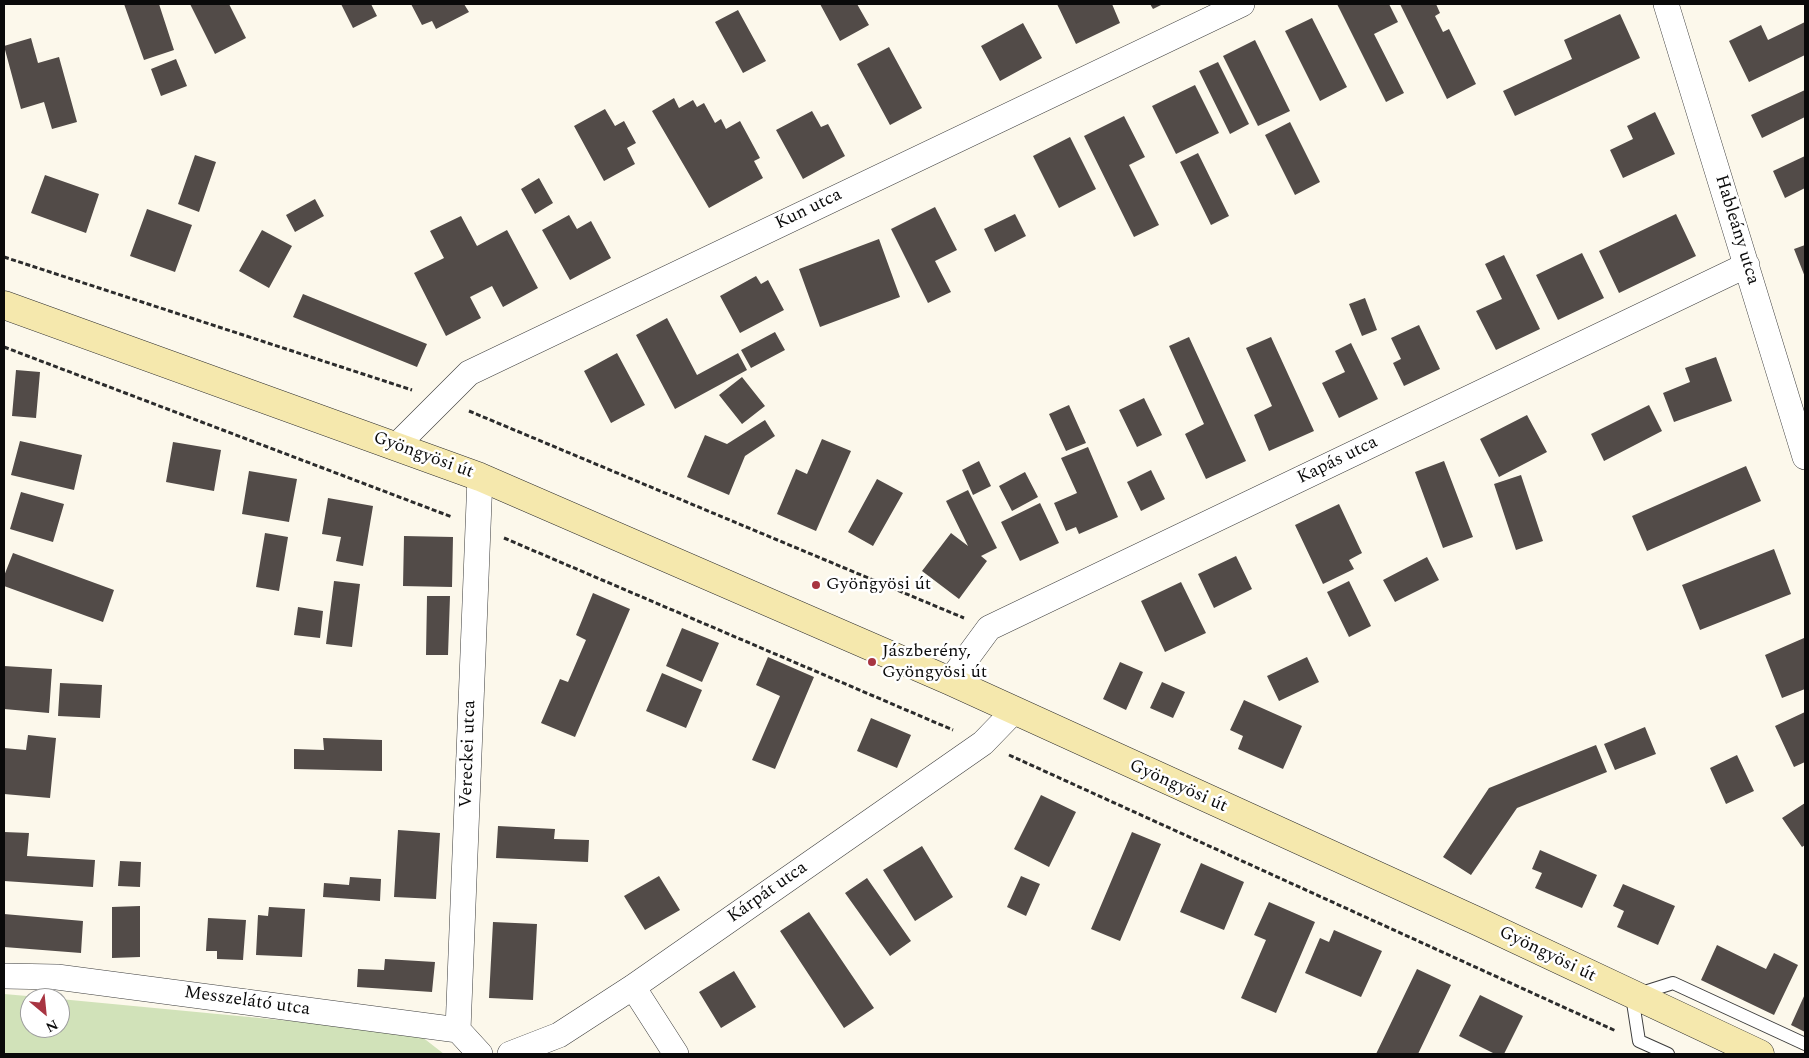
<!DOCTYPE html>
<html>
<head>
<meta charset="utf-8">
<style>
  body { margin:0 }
  #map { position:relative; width:1809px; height:1058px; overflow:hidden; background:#fcf8eb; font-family:Spectral,serif }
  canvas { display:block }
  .frame { position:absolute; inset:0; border:5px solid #0a0a0a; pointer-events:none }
  .north { position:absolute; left:20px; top:988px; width:50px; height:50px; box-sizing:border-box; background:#fff; border:1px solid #9d9d9d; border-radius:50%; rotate:152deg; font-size:14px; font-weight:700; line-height:20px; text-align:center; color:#0a0a0a }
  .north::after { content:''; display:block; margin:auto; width:18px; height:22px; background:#a83542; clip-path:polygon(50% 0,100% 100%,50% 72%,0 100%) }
</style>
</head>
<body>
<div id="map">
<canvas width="1809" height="1058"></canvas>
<div class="frame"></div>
<div class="north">N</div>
</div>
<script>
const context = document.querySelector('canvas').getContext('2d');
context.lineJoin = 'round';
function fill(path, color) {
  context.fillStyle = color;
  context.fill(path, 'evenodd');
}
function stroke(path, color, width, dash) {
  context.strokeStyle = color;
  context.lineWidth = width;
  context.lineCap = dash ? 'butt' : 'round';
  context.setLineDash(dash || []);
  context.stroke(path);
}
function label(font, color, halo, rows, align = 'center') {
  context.font = font + ' Spectral,serif';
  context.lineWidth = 5;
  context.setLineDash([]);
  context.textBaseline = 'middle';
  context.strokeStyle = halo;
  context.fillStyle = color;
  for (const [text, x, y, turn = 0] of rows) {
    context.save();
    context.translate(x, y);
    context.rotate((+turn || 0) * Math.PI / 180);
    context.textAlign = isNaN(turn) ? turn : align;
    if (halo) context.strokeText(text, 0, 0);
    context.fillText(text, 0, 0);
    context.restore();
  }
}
const green = new Path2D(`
  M4,994l46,4h-20v30h30v-29l357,34 27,21h-440z`);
const building = new Path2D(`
  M124,4h35l15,46 -30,10z
  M190,4h39l17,34 -31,16z
  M341,4h30l6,12 -24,12z
  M411,4h53l5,8 -33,17 -4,-8 -10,4z
  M820,4h37l12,21 -29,16z
  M1057,4h55l8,19 -44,21z
  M1150,4h13l-10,5z
  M1337,4h52l9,18 -24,12 30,59 -18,9z
  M1400,4h36l4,9 -5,3 8,16 6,-3 27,55 -29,15z
  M738,10l28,51 -23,12 -28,-51z
  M1620,14l20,44 -125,58 -12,-25 69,-32 -8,-19z
  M1312,18l35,69 -27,14 -35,-70z
  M1805,22v33l-56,27 -20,-41 32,-16 7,15z
  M1023,23l19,35 -42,23 -19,-35z
  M31,38l7,25 21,-6 18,65 -25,7 -8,-27 -23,7 -17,-63z
  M1255,40l35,71 -32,15 -35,-70z
  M889,47l33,61 -32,17 -33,-61z
  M176,59l11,27 -26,10 -10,-27z
  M1218,62l31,62 -19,10 -31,-63z
  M1195,85l24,48 -43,21 -24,-48z
  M1805,90v27l-43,21 -11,-23z
  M674,98l5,10 14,-8 4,7 7,-4 11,20 6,-4 5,10 14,-8 20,37 -6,3 9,17 -54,30 -57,-97z
  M605,109l10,17 9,-5 12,22 -9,5 8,16 -31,17 -30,-55z
  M812,111l9,16 7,-3 17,32 -42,23 -27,-49z
  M1655,112l20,42 -52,24 -13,-28 23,-11 -6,-13z
  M1124,116l21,41 -16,8 30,60 -25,12 -50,-101z
  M1290,122l30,60 -25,13 -30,-60z
  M1070,137l26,52 -37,19 -26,-52z
  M1198,153l31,63 -18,9 -31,-63z
  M195,155l21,7 -17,50 -21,-8z
  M1805,156v32l-20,10 -12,-27z
  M45,175l54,19 -13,39 -55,-20z
  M539,178l14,25 -18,11 -14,-25z
  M315,199l9,17 -29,16 -9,-17z
  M935,207l22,43 -22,11 16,31 -23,11 -37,-74z
  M147,209l45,16 -17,47 -45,-16z
  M1015,214l11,22 -31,16 -11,-23z
  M1676,214l20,42 -77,37 -20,-42z
  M569,215l8,14 14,-8 20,37 -41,22 -28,-50z
  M461,216l16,30 30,-16 31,58 -35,19 -11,-21 -22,11 11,21 -35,18 -32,-63 30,-15 -14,-27z
  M262,230l30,16 -23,42 -30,-17z
  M879,239l21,58 -80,30 -21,-58z
  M1805,245v32l-11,-28z
  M1582,253l22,45 -46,22 -22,-45z
  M1504,255l36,74 -44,21 -20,-39 26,-12 -17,-35z
  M756,276l5,8 7,-4 16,30 -44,23 -20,-37z
  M303,294l124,50 -10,23 -124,-50z
  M1365,298l12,32 -15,6 -13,-32z
  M667,318l30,57 41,-22 9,17 -72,39 -39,-74z
  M1419,325l21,44 -36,17 -11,-23 8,-4 -10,-21z
  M775,332l10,18 -34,18 -10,-18z
  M1189,337l57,124 -40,18 -21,-45 19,-10 -35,-78z
  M1271,337l43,94 -45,20 -15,-36 18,-9 -26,-58z
  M1351,343l27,56 -39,19 -17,-35 23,-11 -10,-21z
  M617,353l28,52 -34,18 -27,-52z
  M1716,357l16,44 -58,21 -11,-29 27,-11 -5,-14z
  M16,370l24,2 -4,46 -24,-2z
  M742,377l23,29 -23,18 -23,-29z
  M1144,398l18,37 -25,12 -18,-37z
  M1069,405l17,38 -20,8 -17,-37z
  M1649,405l13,26 -58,30 -13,-27z
  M1527,415l20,37 -48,25 -19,-38z
  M765,420l10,16 -30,20 -16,39 -42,-18 18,-42 22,9z
  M822,439l29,12 -35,80 -39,-17 19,-45 11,5z
  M20,441l62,14 -8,35 -63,-15z
  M173,442l48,8 -7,41 -48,-9z
  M1088,447l30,70 -39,17 -3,-7 -10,4 -12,-28 23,-10 -16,-35z
  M979,461l12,25 -18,9 -11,-25z
  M1444,461l29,76 -30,11 -28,-76z
  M1746,466l15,35 -114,50 -15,-35z
  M1151,470l14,29 -24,12 -14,-29z
  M249,471l48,8 -8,43 -47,-8z
  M1025,472l13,25 -26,14 -13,-25z
  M1521,475l22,66 -27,9 -22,-66z
  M877,479l26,14 -30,53 -25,-14z
  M968,490l29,58 -16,8 6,5 -28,38 -37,-28 29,-38 17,13 -22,-45z
  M21,492l43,12 -11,38 -43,-13z
  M328,498l45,8 -10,60 -27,-5 5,-24 -19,-3z
  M1040,503l19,40 -39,18 -19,-39z
  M1339,504l23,49 -13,7 5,9 -31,15 -28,-59z
  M265,533l23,4 -9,54 -23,-4z
  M404,536l49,1 -1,50 -49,-1z
  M1774,549l17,45 -91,36 -18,-45z
  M13,553l101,37 -11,32 -99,-36v-10z
  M1236,556l16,33 -38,19 -16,-34z
  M1427,557l12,23 -44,22 -12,-22z
  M334,581l26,3 -8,63 -26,-3z
  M1349,581l22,45 -22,11 -22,-45z
  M1181,582l25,51 -41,19 -24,-51z
  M593,593l37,16 -55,128 -34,-14 19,-44 8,3 18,-42 -10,-5z
  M427,596h23l-2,59h-22z
  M298,607l25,4 -3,27 -26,-3z
  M682,628l37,15 -17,39 -36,-16z
  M1804,638l1,51 -23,9 -17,-43z
  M768,657l46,20 -39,92 -23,-9 28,-64 -24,-11z
  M1307,657l12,25 -40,19 -12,-25z
  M1120,662l23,10 -17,38 -23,-11z
  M4,666l48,3 -3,44 -45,-4z
  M662,673l40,17 -16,38 -40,-17z
  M1162,682l23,10 -12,26 -23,-10z
  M60,683l42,2 -2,33 -42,-2z
  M1244,700l58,26 -19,43 -45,-20 5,-13 -13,-6z
  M1805,712v50l-11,5 -19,-41z
  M871,718l40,17 -14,33 -40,-17z
  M1645,727l11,27 -41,16 -11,-26z
  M28,735l28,3 -6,60 -46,-4v-46l22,2z
  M323,738l59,2v31l-88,-2v-20l30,1z
  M1596,745l11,27 -90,36 -46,67 -28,-18 46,-69z
  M1737,755l17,36 -28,13 -16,-36z
  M1041,795l35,17 -27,55 -35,-18z
  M1805,803v42l-3,2 -20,-29z
  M498,826l57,3 -1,10 35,1 -1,22 -92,-4z
  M398,830l42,3 -4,66 -42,-2z
  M4,832l25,1 -2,23 68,4 -2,27 -89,-6z
  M1132,832l29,12 -41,97 -29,-12z
  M922,846l31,51 -38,24 -32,-51z
  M1540,850l57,25 -15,33 -47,-20 7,-15 -10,-4z
  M120,861l21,1 -1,25 -22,-1z
  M1201,863l43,19 -20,48 -44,-18z
  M659,876l21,34 -35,20 -21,-34z
  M1021,876l19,8 -14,32 -19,-9z
  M350,877l31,2 -1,22 -57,-4 1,-14 25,2z
  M867,878l44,63 -21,15 -45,-63z
  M1623,884l52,22 -17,39 -41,-18 7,-16 -11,-5z
  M1269,902l46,20 -39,91 -35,-15 25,-58 -12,-5z
  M140,906v51l-28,1v-51z
  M269,907l36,2 -3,48 -46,-2 2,-40 10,1z
  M809,912l65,96 -30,20 -64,-97z
  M4,914l79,7 -2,32 -77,-6z
  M208,918l38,2 -3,40 -26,-1v-8h-11z
  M493,922l44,2 -4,76 -44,-2z
  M1334,930l48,21 -21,46 -56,-24 15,-35 9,4z
  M1717,945l49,24 8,-16 24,12 -24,50 -73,-35z
  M385,959l50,3 -3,30 -75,-5 1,-18 26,1z
  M1417,969l34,16 -33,69h-42z
  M734,971l22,36 -35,21 -22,-36z
  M1805,994v38l-14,-7z
  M1480,995l43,21 -19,38h-9l-36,-18z`);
const path = new Path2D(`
  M4,257l408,133
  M4,347l448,170
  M469,411l495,207
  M504,538l449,192
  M1009,755l607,276`);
const lane = new Path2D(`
  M1668,1054l-29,-13 -7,-45 41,-13 132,61`);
const street = new Path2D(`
  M1666,4l139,453
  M396,446l73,-73 773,-369
  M950,681l39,-53 758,-363
  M4,976l53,1 401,53 22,24
  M633,987l43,67
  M458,1030l22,-553
  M510,1054l49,-19 74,-48 350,-244 30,-31`);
const secondary = new Path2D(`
  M4,305l476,172 470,204 527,240 283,133`);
const markers = [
  [816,585,5,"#a83542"],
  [872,662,5,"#a83542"]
];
const streetNames = [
  ["Kun utca",809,210,-26],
  ["Hableány utca",1736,230,73],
  ["Gyöngyösi út",423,456,20],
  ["Kapás utca",1338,461,-26],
  ["Vereckei utca",469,754,-88],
  ["Gyöngyösi út",1178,787,24],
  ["Kárpát utca",768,893,-35],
  ["Gyöngyösi út",1547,955,26],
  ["Messzelátó utca",247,1002,8]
];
const poiNames = [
  ["Gyöngyösi út",826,585],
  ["Jászberény,",882,652],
  ["Gyöngyösi út",882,673]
];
fill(green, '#d1e2b9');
fill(building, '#524b48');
stroke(lane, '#3d3d3d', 14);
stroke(street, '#3d3d3d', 26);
stroke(secondary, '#2c2c2c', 29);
stroke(path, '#2c2c2c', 3, [5, 2.5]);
stroke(lane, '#fff', 12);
stroke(street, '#fff', 25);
stroke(secondary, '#f5e8ad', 28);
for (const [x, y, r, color] of markers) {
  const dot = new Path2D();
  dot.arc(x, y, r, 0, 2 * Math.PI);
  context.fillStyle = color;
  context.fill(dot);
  stroke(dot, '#fff', 2);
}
label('18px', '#0a0a0a', '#fff', streetNames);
label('18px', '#0a0a0a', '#fff', poiNames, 'left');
</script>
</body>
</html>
